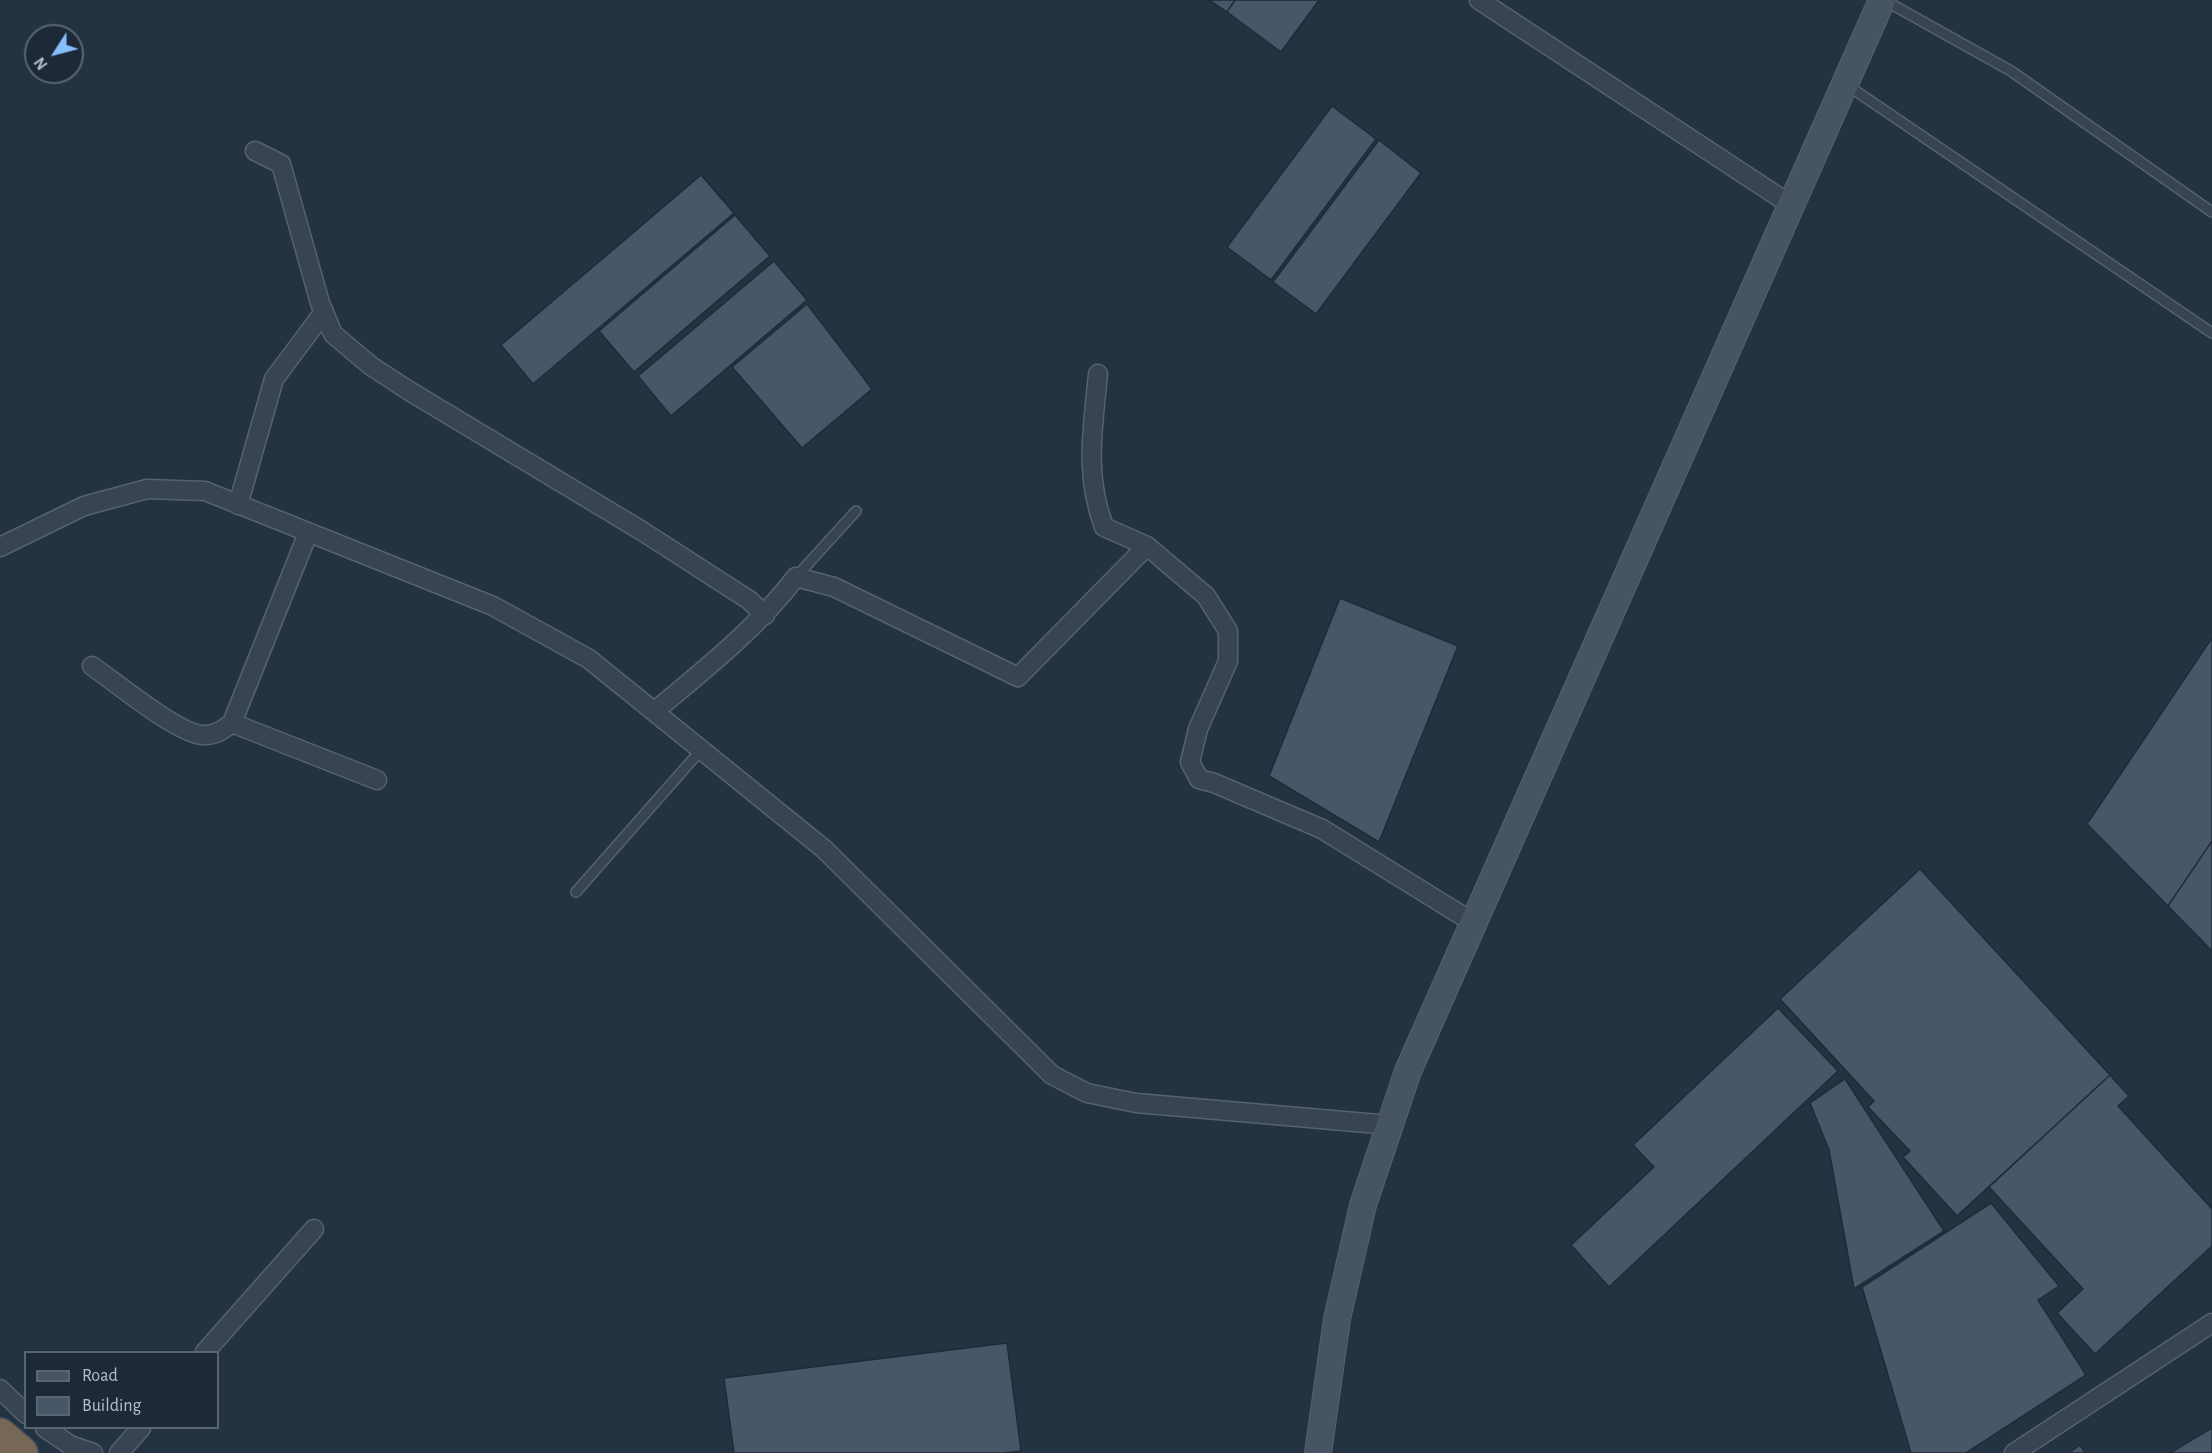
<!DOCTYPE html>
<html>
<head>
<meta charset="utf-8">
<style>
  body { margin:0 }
  #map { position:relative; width:2212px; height:1453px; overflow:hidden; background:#243341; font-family:"Alegreya Sans",sans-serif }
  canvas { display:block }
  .legend { position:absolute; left:24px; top:1351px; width:195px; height:78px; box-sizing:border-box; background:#1d2936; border:2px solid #5a6572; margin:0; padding:8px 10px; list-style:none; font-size:18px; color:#b5bfcb }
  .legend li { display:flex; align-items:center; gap:12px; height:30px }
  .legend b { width:30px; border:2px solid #5a6572 }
  .north { position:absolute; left:24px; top:24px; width:60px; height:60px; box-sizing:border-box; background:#1d2936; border:2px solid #5a6572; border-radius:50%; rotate:234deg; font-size:16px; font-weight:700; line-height:24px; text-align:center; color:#b5bfcb }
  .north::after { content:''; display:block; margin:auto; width:21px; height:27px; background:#88befd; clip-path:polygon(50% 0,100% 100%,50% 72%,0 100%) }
</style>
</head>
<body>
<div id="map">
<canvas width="2212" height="1453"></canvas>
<ul class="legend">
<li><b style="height:8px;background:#465464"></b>Road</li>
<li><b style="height:16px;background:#485768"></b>Building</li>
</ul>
<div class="north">N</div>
</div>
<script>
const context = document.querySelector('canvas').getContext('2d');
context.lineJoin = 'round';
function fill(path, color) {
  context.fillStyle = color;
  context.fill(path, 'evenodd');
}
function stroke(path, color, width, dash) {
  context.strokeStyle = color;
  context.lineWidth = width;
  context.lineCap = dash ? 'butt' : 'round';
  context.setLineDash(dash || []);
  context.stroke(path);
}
const building = new Path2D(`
  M1209,0h26l-8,12z
  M1235,0h84l-38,52 -54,-40z
  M1332,106l44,33 -105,141 -44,-33z
  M1379,140l42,33 -105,141 -43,-32z
  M701,175l33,38 -201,171 -32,-39z
  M735,215l35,41 -136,116 -35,-41z
  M774,261l33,39 -136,116 -33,-40z
  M807,304l65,85 -70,59 -70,-81z
  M1340,598l118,48 -79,196 -110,-66z
  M2212,638v203l-44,65 -81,-82z
  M2212,841v110l-44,-45z
  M1920,869l190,206 -153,141 -54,-59 7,-6 -42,-44 6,-6 -94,-102z
  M1778,1008l60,63 -229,216 -38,-42 83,-78 -21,-22z
  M2110,1075l19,21 -11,10 94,103v37l-117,108 -38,-41 26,-24 -94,-102z
  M1845,1079l99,152 -90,58 -25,-139 -19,-47z
  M1991,1203l68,83 -21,14 48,75 -120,78h-55l-49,-166z
  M1007,1343l14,108 -18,2h-269l-10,-75z
  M2212,1428v25h-42z
  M2080,1445l5,8h-16z`);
const lane = new Path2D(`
  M1884,0l127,71 201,141
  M1847,85l365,248
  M796,577l60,-66
  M576,892l125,-142`);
const street = new Path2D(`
  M1479,0l312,205
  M255,151l26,13 39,139 13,31 38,32 40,26 231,139 107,69 16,15
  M1098,374c-5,55 -14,99 6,153l43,19 59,50 22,35v30l-30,68 -8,33 9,17 15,4 108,46 152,94
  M238,505l36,-126 50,-67
  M0,547l84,-41 63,-17 58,2 288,115 96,53 235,190 228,226 35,18 49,10 254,22
  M92,666c23,16 85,67 110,69 12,1 21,-5 30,-12l76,-190
  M655,711c50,-42 101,-82 141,-134l38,10 184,90 129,-131
  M232,723l145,57
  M205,1352l109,-123
  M0,1389l26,25
  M45,1428l25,17 23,8
  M119,1453l22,-25
  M2014,1453l198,-130`);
const secondary = new Path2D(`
  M1318,1453l19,-134 26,-114 45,-134 474,-1071`);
const highway = new Path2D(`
  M0,1435l21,18`);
fill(building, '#485768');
stroke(building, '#1f2b38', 1.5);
stroke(lane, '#56626e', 12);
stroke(street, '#56626e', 21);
stroke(secondary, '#56626e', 28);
stroke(highway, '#434f5b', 36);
stroke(lane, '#384451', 9);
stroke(street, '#384451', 18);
stroke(secondary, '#465464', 26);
stroke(highway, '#776755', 33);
</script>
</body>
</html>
